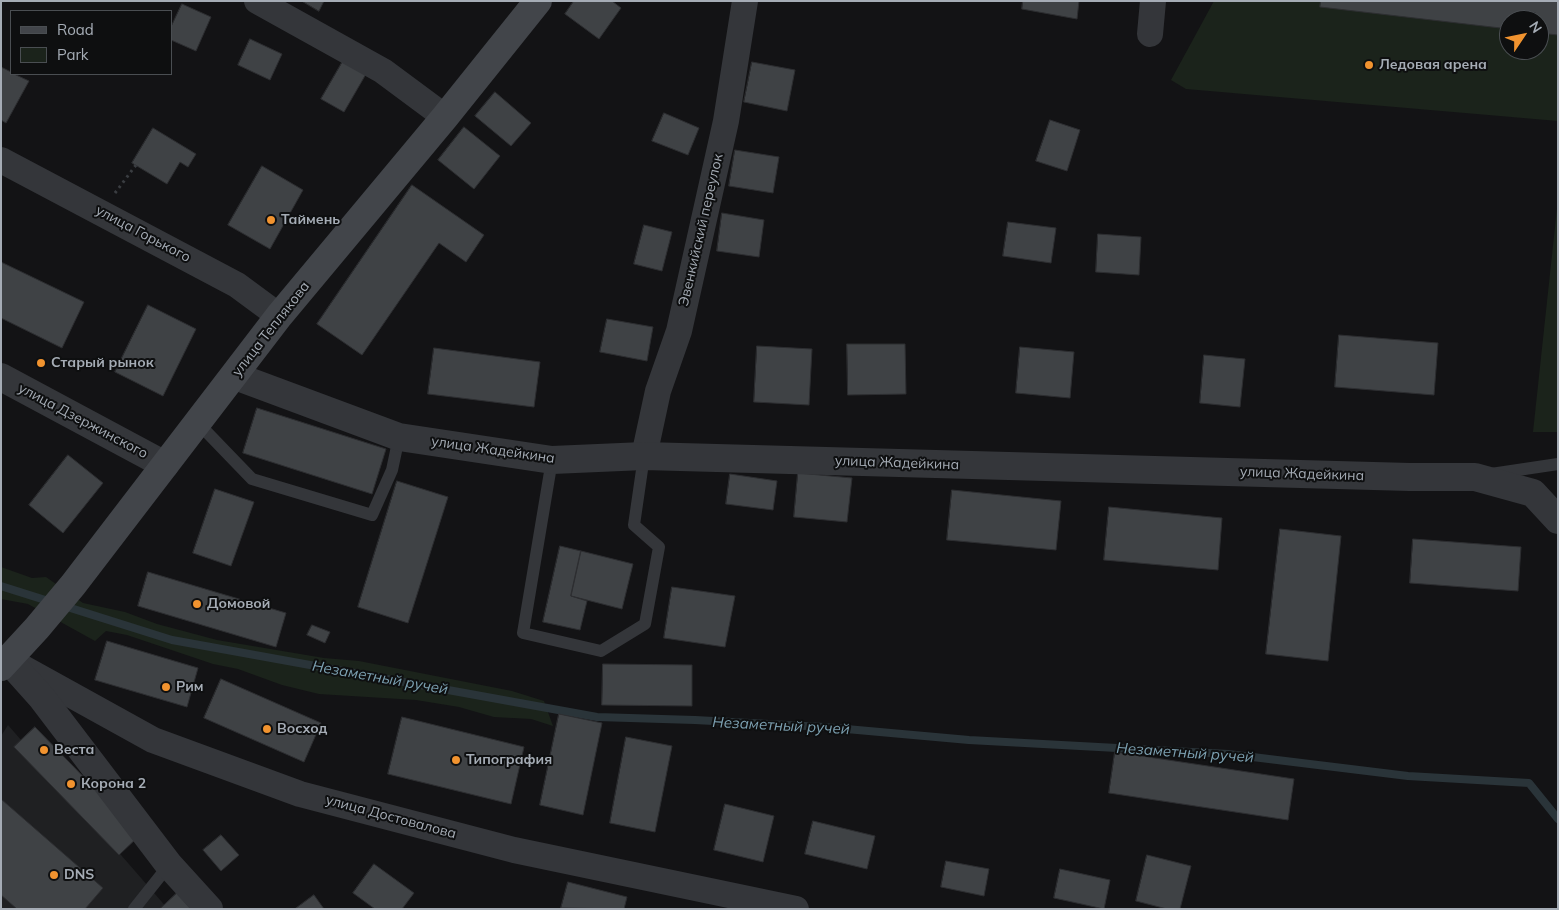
<!DOCTYPE html>
<html>
<head>
<meta charset="utf-8">
<style>
  body { margin:0 }
  #map { position:relative; width:1559px; height:910px; overflow:hidden; background:#131315; font-family:Mulish,sans-serif }
  canvas { display:block }
  .frame { position:absolute; inset:0; border:2px solid #a5acb5; pointer-events:none }
  .legend { position:absolute; left:10px; top:10px; width:162px; height:65px; box-sizing:border-box; background:#0e0f10; border:1px solid #4a4e52; margin:0; padding:6px 9px; list-style:none; font-size:15px; color:#a5acb5 }
  .legend li { display:flex; align-items:center; gap:10px; height:25px }
  .legend b { width:25px; border:1px solid #4a4e52 }
  .north { position:absolute; left:1499px; top:10px; width:50px; height:50px; box-sizing:border-box; background:#0e0f10; border:1px solid #4a4e52; border-radius:50%; rotate:56deg; font-size:14px; font-weight:700; line-height:20px; text-align:center; color:#a5acb5 }
  .north::after { content:''; display:block; margin:auto; width:18px; height:22px; background:#f1932f; clip-path:polygon(50% 0,100% 100%,50% 72%,0 100%) }
</style>
</head>
<body>
<div id="map">
<canvas width="1559" height="910"></canvas>
<div class="frame"></div>
<ul class="legend">
<li><b style="height:6px;background:#42454a"></b>Road</li>
<li><b style="height:14px;background:#1b231b"></b>Park</li>
</ul>
<div class="north">N</div>
</div>
<script>
const context = document.querySelector('canvas').getContext('2d');
context.lineJoin = 'round';
function fill(path, color) {
  context.fillStyle = color;
  context.fill(path, 'evenodd');
}
function stroke(path, color, width, dash) {
  context.strokeStyle = color;
  context.lineWidth = width;
  context.lineCap = dash ? 'butt' : 'round';
  context.setLineDash(dash || []);
  context.stroke(path);
}
function label(font, color, halo, rows, align = 'center') {
  context.font = font + ' Mulish,sans-serif';
  context.lineWidth = 4;
  context.setLineDash([]);
  context.textBaseline = 'middle';
  context.strokeStyle = halo;
  context.fillStyle = color;
  for (const [text, x, y, turn = 0] of rows) {
    context.save();
    context.translate(x, y);
    context.rotate((+turn || 0) * Math.PI / 180);
    context.textAlign = isNaN(turn) ? turn : align;
    if (halo) context.strokeText(text, 0, 0);
    context.fillText(text, 0, 0);
    context.restore();
  }
}
const built = new Path2D(`
  M8,725l160,184h-167v-173z`);
const green = new Path2D(`
  M1214,1h344v120l-372,-32 -15,-9zM1509,20h30v30h-30z
  M1558,199v233h-25z
  M1,567l31,11 14,-1 37,26 42,9 32,12 60,16 107,18 35,3 153,30 32,10 9,25 -22,-7 -37,-2 -35,-10 -43,-7 -97,-6 -37,-9 -44,-16 -25,-5 -86,-29 -21,-4 -11,10 -67,-37 -27,-5z`);
const stream = new Path2D(`
  M1,586l171,54 425,77 98,3 129,7 145,13 259,14 180,22 121,7 29,36`);
const building = new Path2D(`
  M302,1h22l-5,10z
  M574,1h38l9,7 -22,31 -34,-25z
  M1023,1h56l-2,18 -55,-10z
  M1321,1h237v34l-19,-2v-13h-30v9l-189,-22z
  M182,4l29,13 -15,34 -25,-11v-13z
  M250,39l32,15 -12,26 -32,-15z
  M343,61l23,13 -22,38 -23,-13z
  M752,62l43,8 -8,41 -43,-9z
  M1,67l10,5v2h3l15,7 -23,42 -5,-3z
  M495,92l36,31 -20,23 -36,-30z
  M664,113l35,15 -11,27 -36,-14z
  M1050,120l30,10 -13,41 -31,-10z
  M464,127l36,29 -26,33 -36,-29z
  M153,128l43,26 -8,13 -8,-5 -13,22 -35,-21z
  M735,150l44,7 -6,36 -44,-7z
  M262,166l41,24 -33,59 -42,-24z
  M412,185l72,50 -18,27 -27,-19 -77,112 -45,-31z
  M722,213l42,7 -5,37 -42,-6z
  M1008,222l48,6 -5,35 -48,-7z
  M644,225l28,7 -10,39 -28,-7z
  M1098,234l43,3 -2,38 -43,-3z
  M1,262l83,40 -22,46 -61,-30z
  M148,305l48,24 -33,67 -48,-24z
  M607,319l46,8 -6,34 -47,-9z
  M1339,335l99,8 -4,52 -99,-8z
  M847,344h58l1,50 -58,1z
  M757,346l55,3 -3,56 -55,-3z
  M1020,347l54,5 -4,46 -54,-5z
  M434,348l106,14 -6,45 -106,-13z
  M1204,355l41,4 -5,48 -40,-4z
  M257,408l129,41 -14,45 -129,-41z
  M68,455l35,28 -40,50 -34,-28z
  M798,473l54,5 -5,44 -53,-5z
  M730,474l47,7 -4,29 -47,-6z
  M397,481l51,16 -40,126 -50,-16z
  M215,489l39,13 -23,64 -38,-13z
  M952,490l109,11 -5,49 -109,-10z
  M1109,507l113,11 -4,52 -114,-10z
  M1280,529l61,7 -13,125 -62,-7z
  M1413,539l108,8 -3,44 -108,-8z
  M560,546l21,5 -10,45 16,5 -7,29 -37,-8z
  M581,551l52,13 -11,45 -51,-13z
  M148,572l138,41 -10,34 -138,-41z
  M672,587l63,9 -10,51 -61,-9z
  M312,625l18,7 -5,11 -18,-8z
  M107,641l91,27 -11,39 -92,-27z
  M603,664l89,1v41l-90,-1z
  M221,679l100,44 -17,39 -100,-44z
  M559,714l43,9 -19,92 -43,-10z
  M402,717l122,30 -13,57 -123,-30z
  M35,727l105,108 -21,20 -105,-108z
  M626,737l46,9 -17,86 -45,-9z
  M1115,752l179,27 -6,41 -179,-27z
  M1,799l102,89 -18,21h-68l-16,-14z
  M725,804l49,12 -11,46 -49,-12z
  M813,821l62,15 -8,33 -62,-15z
  M221,835l18,20 -18,16 -18,-21z
  M1147,855l44,11 -11,43h-13l-31,-8z
  M946,861l43,8 -5,27 -43,-9z
  M374,864l40,29 -12,16h-27l-22,-16z
  M1060,869l50,11 -6,29 -50,-11z
  M568,882l59,15 -3,12 -63,-1z
  M177,893l14,16h-31z
  M314,895l10,14h-29z`);
const path = new Path2D(`
  M115,193l21,-28`);
const service = new Path2D(`
  M198,423l54,56 120,36 20,-45 7,-33
  M552,460l-29,173 78,18 44,-27 14,-77 -25,-22 10,-69
  M1491,474l67,-10
  M134,909l35,-44`);
const minor = new Path2D(`
  M257,1l126,70 62,46
  M1150,34l3,-33
  M1,160l236,125 42,31
  M644,456l14,-65 21,-60 47,-210 19,-120
  M12,662l141,78 147,54 214,56 282,59`);
const tertiary = new Path2D(`
  M235,376l164,61 153,23 92,-4 766,21h65l58,16 25,27
  M1,377l164,88
  M8,660l34,38 127,167 40,44`);
const secondary = new Path2D(`
  M1,667l36,-39 36,-43 206,-269 166,-199 93,-116`);
const markers = [
  [1369,65,5,"#f1932f"],
  [271,220,5,"#f1932f"],
  [41,363,5,"#f1932f"],
  [197,604,5,"#f1932f"],
  [166,687,5,"#f1932f"],
  [267,729,5,"#f1932f"],
  [44,750,5,"#f1932f"],
  [456,760,5,"#f1932f"],
  [71,784,5,"#f1932f"],
  [54,875,5,"#f1932f"]
];
const poiNames = [
  ["Ледовая арена",1379,65],
  ["Таймень",281,220],
  ["Старый рынок",51,363],
  ["Домовой",207,604],
  ["Рим",176,687],
  ["Восход",277,729],
  ["Веста",54,750],
  ["Типография",466,760],
  ["Корона 2",81,784],
  ["DNS",64,875]
];
const streetNames = [
  ["Эвенкийский переулок",701,230,-77],
  ["улица Горького",143,234,28],
  ["улица Теплякова",271,329,-52],
  ["улица Дзержинского",83,421,28],
  ["улица Жадейкина",493,450,8],
  ["улица Жадейкина",897,463,2],
  ["улица Жадейкина",1302,474,2],
  ["улица Достовалова",391,817,15]
];
const waterNames = [
  ["Незаметный ручей",380,678,10],
  ["Незаметный ручей",781,726,3],
  ["Незаметный ручей",1185,753,4]
];
fill(built, '#1f2022');
fill(green, '#1b231b');
stroke(stream, '#2a3439', 8);
fill(building, '#3f4245');
stroke(building, '#2d2e31', 1);
stroke(path, '#3a3d41', 3, [2.5, 4]);
stroke(service, '#34363a', 12);
stroke(minor, '#34363a', 26);
stroke(tertiary, '#34363a', 28);
stroke(secondary, '#42454a', 28);
for (const [x, y, r, color] of markers) {
  const dot = new Path2D();
  dot.arc(x, y, r, 0, 2 * Math.PI);
  context.fillStyle = color;
  context.fill(dot);
  stroke(dot, '#0e0f10', 2);
}
label('bold 14px', '#a5acb5', '#0e0f10', poiNames, 'left');
label('14px', '#a5acb5', '#0e0f10', streetNames);
label('italic 15px', '#7ca0b1', '#0e0f10', waterNames);
</script>
</body>
</html>
